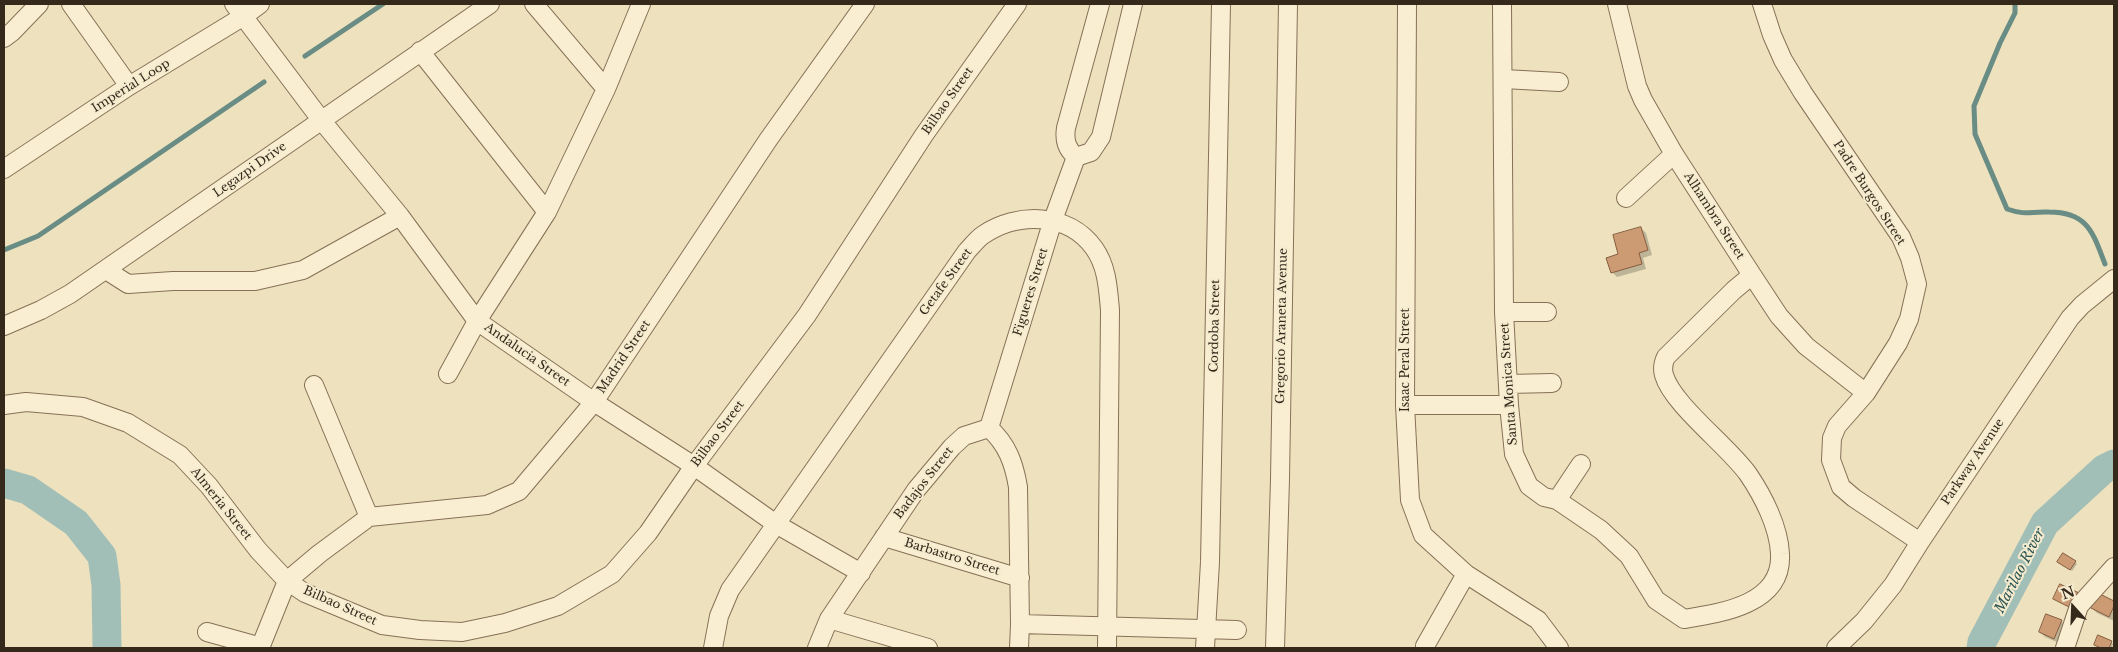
<!DOCTYPE html>
<html>
<head>
<meta charset="utf-8">
<style>
  body { margin:0 }
  #map { position:relative; width:2118px; height:652px; overflow:hidden; background:#ede1be; font-family:"Libre Baskerville",serif }
  canvas { display:block }
  .frame { position:absolute; inset:0; border:5px solid #35291c; pointer-events:none }
  .north { position:absolute; left:2048px; top:582px; width:50px; height:50px; -webkit-text-stroke:4px #f5ebce; paint-order:stroke; rotate:340deg; font-size:14px; font-weight:700; line-height:20px; text-align:center; color:#35291c }
  .north::after { content:''; display:block; margin:auto; width:18px; height:22px; background:#35291c; clip-path:polygon(50% 0,100% 100%,50% 72%,0 100%) }
</style>
</head>
<body>
<div id="map">
<canvas width="2118" height="652"></canvas>
<div class="frame"></div>
<div class="north">N</div>
</div>
<script>
const context = document.querySelector('canvas').getContext('2d');
context.lineJoin = 'round';
function fill(path, color) {
  context.fillStyle = color;
  context.fill(path, 'evenodd');
}
function stroke(path, color, width, dash) {
  context.strokeStyle = color;
  context.lineWidth = width;
  context.lineCap = dash ? 'butt' : 'round';
  context.setLineDash(dash || []);
  context.stroke(path);
}
function label(font, color, halo, rows, align = 'center') {
  context.font = font + ' "Libre Baskerville",serif';
  context.lineWidth = 4;
  context.setLineDash([]);
  context.textBaseline = 'middle';
  context.strokeStyle = halo;
  context.fillStyle = color;
  for (const [text, x, y, turn = 0] of rows) {
    context.save();
    context.translate(x, y);
    context.rotate((+turn || 0) * Math.PI / 180);
    context.textAlign = isNaN(turn) ? turn : align;
    if (halo) context.strokeText(text, 0, 0);
    context.fillText(text, 0, 0);
    context.restore();
  }
}
const shadow = new Path2D(`
  M1641,228l5,5 6,22 -9,3 3,11 -29,8 -5,-5 8,-17z
  M2075,562l2,2 -5,7 -11,-7z
  M2099,595l15,8v18l-17,-8 -5,-5z
  M2061,621l5,5 -7,17 -14,-6 -5,-5z
  M2111,642l2,2 -1,4h-12l-5,-3z`);
const stream = new Path2D(`
  M2015,4v9l-15,30 -26,63 1,28 32,75c20,7 23,2 42,3 39,0 44,21 56,52
  M305,56l78,-52
  M4,250l34,-14 226,-154`);
const river = new Path2D(`
  M4,483l24,7 48,33 26,33 4,29 1,63
  M1981,648l1,-6 63,-119 59,-54 10,-5`);
const building = new Path2D(`
  M1641,227l7,23 -9,3 3,11 -31,9 -5,-15 12,-4 -5,-19z
  M2063,553l13,8 -6,9 -13,-8z
  M2060,584l19,9 -8,15 -18,-9z
  M2098,593l16,8v5l-5,11 -18,-9z
  M2046,614l16,6 -8,19 -15,-7z
  M2098,635l14,6 -3,7h-8l-7,-3z`);
const minor = new Path2D(`
  M71,4l58,82
  M234,4l88,117 78,95 77,105 117,81 100,64 82,58 85,49
  M534,4l72,85
  M1407,4l-2,401 5,95 13,35 43,39 72,46 21,28
  M1502,4l2,308 5,93 5,49 15,32 15,11 13,3 44,30 28,26 27,44 28,19c38,-6 99,-15 96,-65 -1,-27 -17,-58 -32,-80 -20,-28 -76,-70 -84,-99 -2,-7 -1,-12 2,-18l68,-67 18,-15
  M1617,4l20,82 6,14 31,54 78,121 27,41 27,30 60,47
  M1762,4l10,31 11,25 20,33 98,144 9,21 7,26 -8,35 -11,24 -32,50 -29,33 -5,12 -1,22 10,27 13,11 66,44
  M4,38l8,-6 27,-28
  M420,51l127,161
  M1504,79l55,3
  M1076,157l15,-5 10,-15 32,-133
  M1076,157c-9,-8 -12,-16 -10,-29l34,-124
  M4,169l125,-83 115,-70 16,-12
  M1626,198l48,-44
  M106,270l22,14 45,-3h82l48,-11 97,-54
  M1504,312h43
  M4,326l37,-16 29,-16 420,-290
  M448,374l29,-53 70,-109 59,-123 35,-85
  M1508,384l44,-1
  M314,385l55,132
  M4,405l22,-3 57,5 45,16 52,32 29,31 49,64 29,31 18,12 77,32 38,5 42,2 43,-9 53,-17 54,-32 36,-41 46,-67 113,-151 117,-180 93,-131
  M1405,405h104
  M989,428l64,-208 23,-63
  M989,428c18,16 25,35 29,59l2,137 -1,24
  M1557,500l24,-36
  M884,537l136,41
  M829,619l99,29
  M1020,624l217,6
  M207,632l54,15
  M1425,646l41,-72
  M260,648l27,-67 32,-27 50,-37 118,-12 32,-14 75,-89 174,-262 97,-136
  M713,648l6,-32 11,-26 237,-339c5,-5 10,-12 16,-16 34,-23 85,-23 111,13 13,18 14,40 16,62l-3,338
  M817,648l12,-29 87,-129 36,-43 12,-11 25,-8
  M1205,648l5,-86 11,-558
  M1275,648l5,-169 8,-475
  M1836,648l28,-27 29,-36 27,-43 150,-224 12,-13 32,-26
  M2065,648l14,-42 35,-39`);
const streetNames = [
  ["Imperial Loop",131,86,-32],
  ["Bilbao Street",948,101,-55],
  ["Legazpi Drive",250,170,-35],
  ["Padre Burgos Street",1869,193,57],
  ["Alhambra Street",1714,216,57],
  ["Getafe Street",946,282,-54],
  ["Figueres Street",1031,292,-73],
  ["Cordoba Street",1215,326,-89],
  ["Gregorio Araneta Avenue",1282,326,-89],
  ["Andalucia Street",527,355,35],
  ["Madrid Street",624,357,-56],
  ["Isaac Peral Street",1406,360,-90],
  ["Santa Monica Street",1509,384,-94],
  ["Bilbao Street",718,434,-53],
  ["Parkway Avenue",1973,462,-56],
  ["Badajos Street",924,483,-52],
  ["Almeria Street",221,504,51],
  ["Barbastro Street",952,557,17],
  ["Bilbao Street",340,606,24]
];
const waterNames = [
  ["Marilao River",2020,571,-63]
];
fill(shadow, '#0003');
stroke(stream, '#698c85', 5);
stroke(river, '#a2bfb7', 29);
fill(building, '#cc9b74');
stroke(building, '#855c3d', 1);
stroke(minor, '#867157', 20);
stroke(minor, '#f9eed1', 18);
label('12px', '#35291c', '#f5ebce', streetNames);
label('italic 14px', '#2b5554', '#f5ebce', waterNames);
</script>
</body>
</html>
